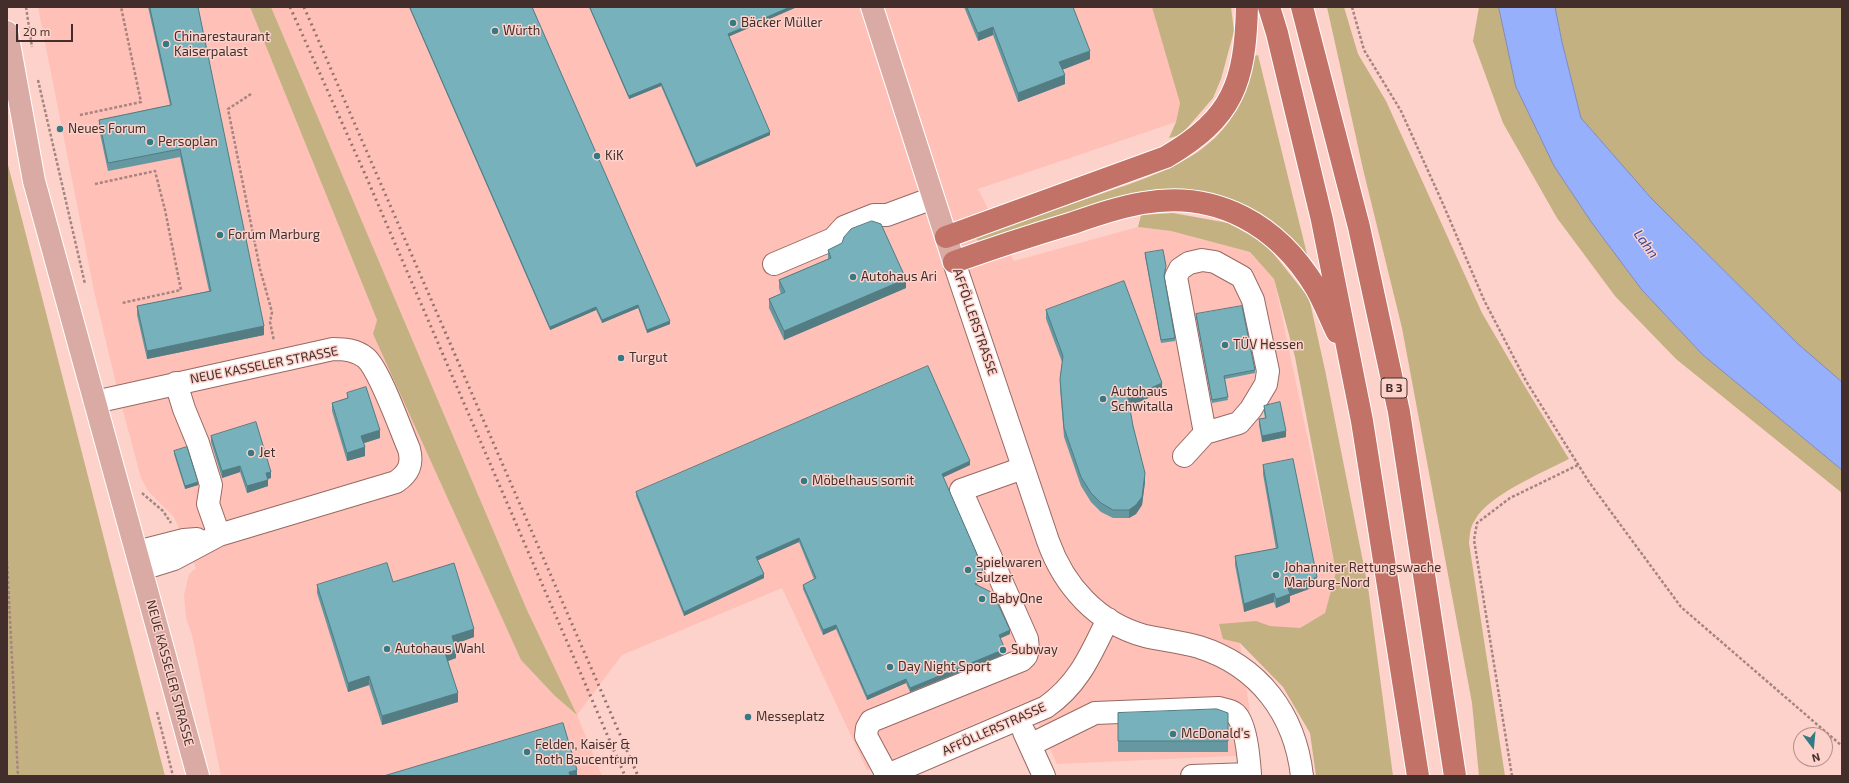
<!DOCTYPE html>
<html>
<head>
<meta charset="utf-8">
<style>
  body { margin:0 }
  #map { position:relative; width:1849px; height:783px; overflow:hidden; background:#fdd2cb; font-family:"Exo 2",sans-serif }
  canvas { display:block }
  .frame { position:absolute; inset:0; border:8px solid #432e2b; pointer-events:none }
  .north { position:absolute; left:1793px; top:727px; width:40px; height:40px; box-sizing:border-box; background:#fdd2cb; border:1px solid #b3908b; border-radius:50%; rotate:164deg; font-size:11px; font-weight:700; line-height:16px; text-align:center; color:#432e2b }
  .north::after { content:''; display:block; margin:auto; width:14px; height:18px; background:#337a84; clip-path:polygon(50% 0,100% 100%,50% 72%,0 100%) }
  .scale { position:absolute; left:16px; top:24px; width:57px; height:18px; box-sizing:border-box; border:2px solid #432e2b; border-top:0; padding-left:5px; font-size:12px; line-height:14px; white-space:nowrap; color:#432e2b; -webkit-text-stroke:3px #fdd2cb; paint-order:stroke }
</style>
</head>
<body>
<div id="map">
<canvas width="1849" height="783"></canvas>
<div class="frame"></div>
<div class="north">N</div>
<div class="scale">20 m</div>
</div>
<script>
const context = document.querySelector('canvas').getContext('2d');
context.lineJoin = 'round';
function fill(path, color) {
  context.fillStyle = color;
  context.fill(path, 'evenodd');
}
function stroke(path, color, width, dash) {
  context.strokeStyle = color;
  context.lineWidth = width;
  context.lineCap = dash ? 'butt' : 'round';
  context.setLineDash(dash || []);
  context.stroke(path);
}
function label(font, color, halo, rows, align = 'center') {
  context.font = font + ' "Exo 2",sans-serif';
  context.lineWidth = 3;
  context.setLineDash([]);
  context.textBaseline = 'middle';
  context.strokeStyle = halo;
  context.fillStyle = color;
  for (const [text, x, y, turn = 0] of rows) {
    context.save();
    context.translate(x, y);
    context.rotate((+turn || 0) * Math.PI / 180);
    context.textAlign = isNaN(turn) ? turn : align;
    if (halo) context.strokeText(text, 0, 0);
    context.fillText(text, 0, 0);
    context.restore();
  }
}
const built = new Path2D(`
  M38,7h212l127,313 -4,14 148,326 34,36 21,18 -49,-104 -256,-603h885l24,96 -4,19 -198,67 36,72 124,-34 33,4 79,21 24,27 62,293 -11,41 -25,15 -60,15 16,112 -199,9 -29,-63 -161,69 -85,-182 -160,67 -45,60 25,61h-381l-29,-141 -6,-17 -2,-23 5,-21 7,-6 -22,-51 -26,-26 -7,-13 -25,-94 -22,-93z`);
const green = new Path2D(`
  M250,7h21l256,603 50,105 -22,-19 -34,-36 -148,-326 4,-14z
  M1152,7h79l3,24 -13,48 -8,19 -32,37 -12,3 7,-16 4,-19z
  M1327,7h17l14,47 28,47 96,212 42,72 45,74c-25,13 -81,36 -94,61 -5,7 -5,14 -6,23l36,233h-26l-7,-73 -70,-375 -39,-159z
  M1479,7h20l17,80 38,79 38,57 50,67 61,65 139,115v23l-166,-134 -61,-63 -58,-78 -54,-95 -30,-82z
  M1555,7h287v375l-44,-38 -147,-146 -70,-80 -19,-76z
  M1258,55l49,199 -5,1 -28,-32 -35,-20 -25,-7 -91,1 -144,44 -4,-3c40,-16 82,-29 123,-43 78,-27 141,-45 156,-139z
  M7,161l158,615h-158z
  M1173,213l55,10 37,20 44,55 16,72 43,217 25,189h-77l-6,-43 -27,-46 -43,-44 -17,-4 -4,-15 37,-3 14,5 30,2 25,-15 11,-41 -41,-215 -21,-78 -24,-27 -79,-21 -33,-4 3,-12z`);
const water = new Path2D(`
  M1499,7h56l7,35 19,76 70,80 147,146 44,38v88l-139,-115 -61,-65 -50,-67 -38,-57 -38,-79z`);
const path = new Path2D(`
  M26,7l6,40
  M1352,7l12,43 37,61 42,93 41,96 42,81 63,101 92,125 161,139
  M38,80l47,204
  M251,94l-23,15 32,160 12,43 -2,10 4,19
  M80,115l61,-13 -20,-95
  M95,184l60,-13 10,39 16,80 -59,13
  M142,493l21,18 8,12
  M7,561l11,215
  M157,712l16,64
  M1512,776l-38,-236 3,-17 33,-25 68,-33`);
const minor = new Path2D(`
  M954,262l94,279c16,45 49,82 97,95 18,4 36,6 54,11 60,19 96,67 103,129
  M774,264l59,-25 11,-12 30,-12h13l46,-17
  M176,383l8,26 14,34 13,42 -3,19 11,31
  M95,402l238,-53c12,0 23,1 33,9 14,13 34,70 43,91 4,15 0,24 -13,33l-177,53 -45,24 -32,10
  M1184,456l21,-23 34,-10 12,-14 15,-25 2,-13 -15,-71 -11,-23 -27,-15 -13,-2 -13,3 -9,6 -4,8 29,156
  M137,552l47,-12 13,-1
  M1024,732l20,44
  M1030,745l65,-32 124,-5c5,2 11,2 15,5 12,7 15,47 16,61
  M887,775l-21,-39 1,-8 4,-7 151,-61 4,-4 2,-6 -1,-11 -66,-149 62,-22
  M885,776l161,-69c33,-23 45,-53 62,-88
  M1192,776l58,-2v2`);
const major = new Path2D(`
  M872,7l82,255
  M7,32l27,149 164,595`);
const highway = new Path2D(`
  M1269,7l8,26 45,187 40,201 56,355
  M1302,7l57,220 40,185 56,364
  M946,237l220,-80c67,-39 79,-74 81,-150
  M954,262c39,-14 79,-27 119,-39 23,-8 46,-16 70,-20 74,-13 135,22 173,85 8,14 14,30 21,44`);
const rail = new Path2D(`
  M290,7l75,167 260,602
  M304,7l334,769`);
const wall = new Path2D(`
  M148,7h50l66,328 -117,24 -10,-44v-9l72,-15 -29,-134 -72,14 -9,-42v-9l71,-15z
  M409,7h123l138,317 -23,9 -9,-25 -36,15 -6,-13 -46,20z
  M589,7h208l-68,29 41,99 -74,32 -35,-81 -32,13z
  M964,7h109l17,52 -28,11 3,14 -47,18 -25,-67 -15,6z
  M828,250l78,38 -122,52 -15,-32v-9l12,-5 -2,-6v-8l49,-21z
  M1145,253l21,16 -2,9 11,60v3l-14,2 -16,-87z
  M1046,310l116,82 -33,14 4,20 12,56 -3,23 -6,9 -7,4h-16l-12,-6 -10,-10 -10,-16 -17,-49 -4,-49v-9l2,-17 -16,-43z
  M1196,314l59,56v3l-30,6 3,21 -16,3 -16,-86z
  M347,393l33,45 -16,5 1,13 -18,5 -15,-50v-8l15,-5z
  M1264,406l22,31 -24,5 -3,-17v-6l6,-1 -1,-6z
  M211,436l60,42 -3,1v7l-21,7 -7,-21 -18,6 -11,-36z
  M174,451l24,34 -13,4 -11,-35z
  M970,465l-27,12 40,95 -6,12 33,50 -10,4 5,16 -95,38 -4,-9 -39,17 -31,-71 -13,6 -20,-46v-4l11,-6 -15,-37 -41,18 6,18 -80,38 -48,-120v-4z
  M1263,465l54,121 -27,10v6l-14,6 -2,-6 -30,10 -9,-47v-9l41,-7 -13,-75z
  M393,582l81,55 -20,7 2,14 -8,3 10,41 -76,23 -13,-40 -21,7 -31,-99v-8z
  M1118,713h110v39h-110z`);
const shadedWall = new Path2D(`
  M790,7h7l-69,30v-3z
  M993,27v8l-15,6v-8z
  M1090,51v8l-31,12v-9z
  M1065,75v9l-47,18v-9z
  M661,83v3l-32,13v-3z
  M770,132v3l-74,32v-3z
  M906,279v9l-122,52v-9z
  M638,305v3l-36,15v-3z
  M596,307v3l-46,20v-3z
  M670,321v3l-23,9v-3z
  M264,326v9l-117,24v-8z
  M1162,383v9l-34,15v-9z
  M380,430v8l-19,6v-8z
  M1286,431v6l-24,5v-6z
  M365,447v9l-18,5v-8z
  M970,461v4l-28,13v-4z
  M240,466v6l-18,6v-7z
  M271,472v6l-5,1v-6z
  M1145,473v9l-3,23 -6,9 -7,4v-8z
  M268,480v6l-21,7v-7z
  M198,482v3l-13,4v-3z
  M799,538v4l-43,19v-4z
  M983,568v4l-8,16v-4z
  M764,574v4l-80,38v-4z
  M1317,577v9l-27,10v6l-14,6v-9l12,-11z
  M1274,593v9l-30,10v-8z
  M836,625v4l-13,6v-5z
  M474,629v8l-22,8v-9z
  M1010,630v4l-11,5v-4z
  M1005,649v5l-95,38v-4z
  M456,650v8l-11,4v-9z
  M369,676v9l-21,7v-9z
  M906,679v4l-39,17v-4z
  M458,693v9l-76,23v-9z
  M577,770v6h-8v-4z`);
const building = new Path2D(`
  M150,7h48l66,319 -117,25 -10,-45 74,-15 -31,-142 -72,14 -9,-43 72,-15z
  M410,7h122l138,314 -23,9 -9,-25 -36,15 -6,-13 -46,20z
  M590,7h200l-62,27 42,98 -74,32 -35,-81 -32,13z
  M967,7h106l17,44 -31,11 6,13 -47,18 -25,-66 -15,6z
  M872,221l9,3 25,55 -122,52 -15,-32 16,-7 -6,-12 52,-22 -3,-8 14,-7 2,-6 7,-8z
  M1163,250l3,16 -2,10 11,62 -14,2 -16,-87z
  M1124,281l38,102 -34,15 5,28 12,47 -3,24 -6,8 -7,5h-16l-12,-7 -10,-10 -10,-16 -17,-49 -4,-49 3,-23 -17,-46z
  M1242,306l13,64 -31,6 4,21 -16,3 -16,-86z
  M928,366l42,95 -28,13 41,94 -8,16 18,9 17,37 -11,5 6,14 -95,39 -4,-9 -39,17 -31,-71 -13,5 -20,-45 13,-7 -17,-40 -43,19 8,17 -80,38 -48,-120z
  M366,387l14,43 -19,6 4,11 -18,6 -15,-50 16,-5 -1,-5z
  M1280,402l6,29 -24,5 -3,-17 7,-1 -2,-12z
  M256,422l15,50 -5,1 2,7 -21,6 -7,-20 -18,5 -11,-35z
  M187,447l11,35 -13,4 -11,-35z
  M1293,459l24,118 -29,11 2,6 -14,5 -2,-6 -30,11 -9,-48 43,-8 -15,-83z
  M387,563l6,19 61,-19 20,66 -22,7 4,14 -11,3 13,40 -76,23 -13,-40 -21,7 -31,-98z
  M1217,709l11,4v28h-110v-28z
  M563,723l14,47 -8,2 1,4h-186z`);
const markers = [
  [733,23,4,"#337a84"],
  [495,31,4,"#337a84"],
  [166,44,4,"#337a84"],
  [60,129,4,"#337a84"],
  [150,142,4,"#337a84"],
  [597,156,4,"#337a84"],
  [220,235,4,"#337a84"],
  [853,277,4,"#337a84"],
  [1225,345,4,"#337a84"],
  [621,358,4,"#337a84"],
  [1103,399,4,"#337a84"],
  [251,453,4,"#337a84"],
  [804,481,4,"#337a84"],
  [968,570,4,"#337a84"],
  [1276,575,4,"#337a84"],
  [982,599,4,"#337a84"],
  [387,649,4,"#337a84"],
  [1003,650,4,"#337a84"],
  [890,667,4,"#337a84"],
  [748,717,4,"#337a84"],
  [1173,734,4,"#337a84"],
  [527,752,4,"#337a84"]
];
const shields = [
  [1394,388,26]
];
const shieldNames = [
  ["B 3",1394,388]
];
const poiNames = [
  ["Bäcker Müller",741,23],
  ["Würth",503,31],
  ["Chinarestaurant",174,37],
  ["Kaiserpalast",174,52],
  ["Neues Forum",68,129],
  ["Persoplan",158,142],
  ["KiK",605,156],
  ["Forum Marburg",228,235],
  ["Autohaus Ari",861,277],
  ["TÜV Hessen",1233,345],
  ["Turgut",629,358],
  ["Autohaus",1111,392],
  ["Schwitalla",1111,407],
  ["Jet",259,453],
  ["Möbelhaus somit",812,481],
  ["Spielwaren",976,563],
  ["Sulzer",976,578],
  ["Johanniter Rettungswache",1284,568],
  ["Marburg-Nord",1284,583],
  ["BabyOne",990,599],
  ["Autohaus Wahl",395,649],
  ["Subway",1011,650],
  ["Day Night Sport",898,667],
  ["Messeplatz",756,717],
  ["McDonald's",1181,734],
  ["Felden, Kaiser &",535,745],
  ["Roth Baucentrum",535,760]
];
const streetNames = [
  ["AFFÖLLERSTRASSE",975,322,71],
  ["NEUE KASSELER STRASSE",264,365,-11],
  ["NEUE KASSELER STRASSE",170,673,75],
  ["AFFÖLLERSTRASSE",994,729,-24]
];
const waterNames = [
  ["Lahn",1646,244,54]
];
fill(built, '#fec0b7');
fill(green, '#c4b181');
fill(water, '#96b0fb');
stroke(water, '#7d89bd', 1);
stroke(minor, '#986962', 24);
stroke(major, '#fff', 24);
stroke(highway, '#fff', 24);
stroke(path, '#a68580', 2.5, [3, 2]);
stroke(minor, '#fff', 22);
stroke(major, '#daaaa4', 22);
stroke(highway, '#c27267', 22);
stroke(rail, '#92746f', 3, [2, 4]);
fill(wall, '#6698a1');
fill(shadedWall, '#537c83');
fill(building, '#77b1bb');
stroke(building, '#537c83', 1);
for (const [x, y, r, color] of markers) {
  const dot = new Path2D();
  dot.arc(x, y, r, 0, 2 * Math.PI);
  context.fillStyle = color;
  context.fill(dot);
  stroke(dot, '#fdd2cb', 1.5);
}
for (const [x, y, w] of shields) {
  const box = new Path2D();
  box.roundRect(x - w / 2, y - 10, w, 20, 3);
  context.fillStyle = '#fdd2cb';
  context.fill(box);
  stroke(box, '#432e2b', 1);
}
label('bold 12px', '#432e2b', null, shieldNames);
label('13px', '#432e2b', '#fdd2cb', poiNames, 'left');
label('13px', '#432e2b', '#fdd2cb', streetNames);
label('italic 14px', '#2f459b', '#fdd2cb', waterNames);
</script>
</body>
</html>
